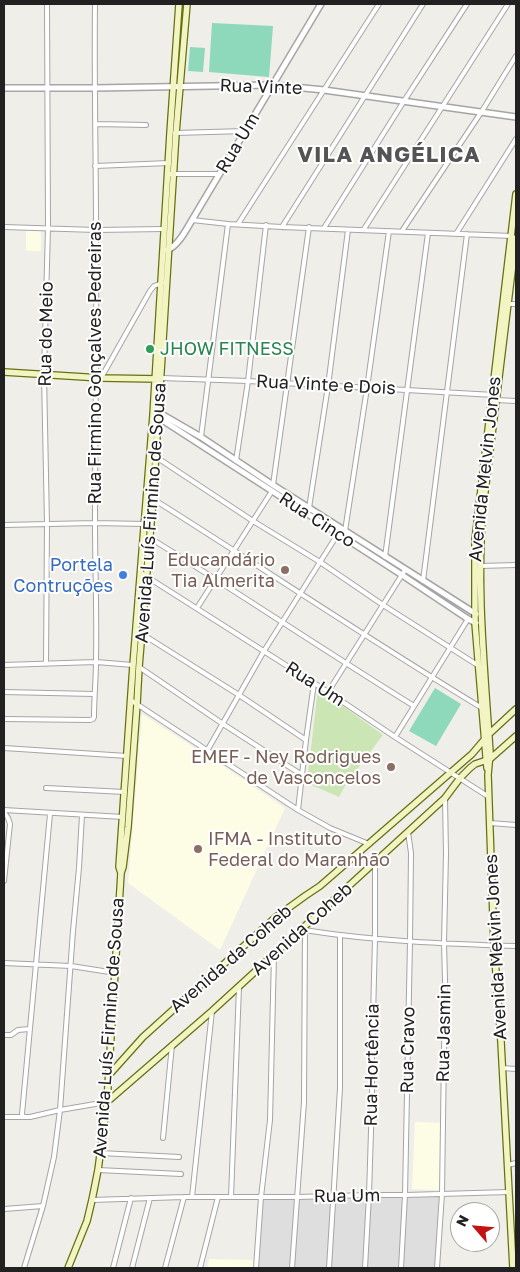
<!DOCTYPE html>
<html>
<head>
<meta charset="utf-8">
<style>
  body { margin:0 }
  #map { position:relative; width:520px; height:1272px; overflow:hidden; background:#f0eee9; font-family:"Golos Text",sans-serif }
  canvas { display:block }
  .frame { position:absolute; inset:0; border:5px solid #212121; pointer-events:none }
  .north { position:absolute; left:450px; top:1202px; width:50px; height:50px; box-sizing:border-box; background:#fff; border:1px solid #a6a6a6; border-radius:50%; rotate:297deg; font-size:14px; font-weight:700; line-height:20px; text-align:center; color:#212121 }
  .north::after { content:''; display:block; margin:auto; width:18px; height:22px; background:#c01312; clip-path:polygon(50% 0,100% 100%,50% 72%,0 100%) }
</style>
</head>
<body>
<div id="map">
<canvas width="520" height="1272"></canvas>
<div class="frame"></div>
<div class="north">N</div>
</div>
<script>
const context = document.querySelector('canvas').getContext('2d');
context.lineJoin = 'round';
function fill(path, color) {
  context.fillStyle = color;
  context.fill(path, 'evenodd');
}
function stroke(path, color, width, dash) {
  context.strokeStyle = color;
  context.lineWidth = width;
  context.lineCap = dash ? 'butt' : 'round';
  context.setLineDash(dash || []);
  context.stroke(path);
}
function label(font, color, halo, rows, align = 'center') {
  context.font = font + ' "Golos Text",sans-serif';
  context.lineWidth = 4;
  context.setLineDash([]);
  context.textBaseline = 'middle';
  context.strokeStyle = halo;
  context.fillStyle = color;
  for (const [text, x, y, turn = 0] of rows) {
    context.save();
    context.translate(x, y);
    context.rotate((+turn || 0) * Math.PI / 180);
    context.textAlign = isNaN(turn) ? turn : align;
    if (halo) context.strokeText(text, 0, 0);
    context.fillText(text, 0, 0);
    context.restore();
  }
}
const residential = new Path2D(`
  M442,1194l-5,74h-181l5,-71z`);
const education = new Path2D(`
  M26,230l15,1v20h-15z
  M142,714l87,56 56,38 -65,142 -92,-67z
  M415,1122l27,1 -2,67 -28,-1z
  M209,1259l45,1v8h-47z`);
const grass = new Path2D(`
  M318,688l65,47 -37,49 -7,13 -32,-14z`);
const pitch = new Path2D(`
  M212,23l61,3 -4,51 -60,-5z
  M190,47l15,1 -2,24 -15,-1z
  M435,688l26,16 -25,42 -27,-15z`);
const minor = new Path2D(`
  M96,124l50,1
  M175,133l70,-2
  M95,166l74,-3
  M168,174h51
  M192,220l36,4 54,3 230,9
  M238,224l141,-220
  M4,227l92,3 68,-1
  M282,227l141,-223
  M324,228l80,-127 63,-97
  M364,229l144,-225
  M402,231l80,-120 34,-55
  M456,234l60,-95
  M509,304h7
  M101,378l49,-87 4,-5 8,-3
  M161,378l87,3 246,14
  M496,400l20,1
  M201,437l27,-213
  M156,457l97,64 67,41 63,43 96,61
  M236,461l12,-80 18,-156
  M273,485l36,-258
  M153,499c110,69 218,142 329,209
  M309,508l19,-122 20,-156
  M4,525l91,-2 50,1
  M345,531l22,-143 22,-157
  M150,538c89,55 175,113 264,168
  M385,557l43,-324
  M480,566l36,-1
  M141,573l187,119 67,45 94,60
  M423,581l44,-347
  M197,608l75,-117
  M142,634l97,61 67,45
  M46,664l1,-140 -3,-150 4,-146 -1,-224
  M4,665l92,-3 37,3
  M139,667l84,57 79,51
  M4,692l90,2
  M328,692l77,-122
  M132,701l166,109 32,18 39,16
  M4,719l86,1 3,-1 1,-2c0,-19 2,-38 2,-57 1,-46 -1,-93 -1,-139 0,-97 2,-194 1,-291 0,-75 -2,-151 -1,-226
  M395,737l73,-118
  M4,748l123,8
  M207,751l57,-100 75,-119
  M46,788l79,4
  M4,810l119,7
  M298,810l8,-70 8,-57
  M4,812l4,6 2,6 -6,57
  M50,814l-28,300 1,3h7l30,-7 47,-8
  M490,823l26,2
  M304,930c70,11 141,14 212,16
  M4,963l67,3 45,7
  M4,1035h7l7,-5 11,-1
  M502,1068l14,1
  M4,1117h19
  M163,1138l9,-93
  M100,1153l79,4
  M508,1165l8,-2
  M98,1170l83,4
  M192,1197l20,-186
  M231,1197l8,-210
  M92,1200l92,-3h113l72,-2h36l104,-3
  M4,1209l39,-3
  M24,1268l19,-62 11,-49 6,-47 13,-179 6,-63 3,-53
  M113,1268l18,-70
  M132,1268l18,-70
  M165,1268l19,-71
  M200,1268l18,-71
  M256,1268l5,-71 9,-77 4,-165
  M292,1268l12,-166 1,-175
  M329,1268l11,-180v-152
  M365,1268l4,-73 3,-96v-42l3,-119v-75
  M401,1268l4,-73 5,-254 1,-88 -3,-21
  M437,1268l5,-74 3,-214 -1,-37 2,-89 -1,-56`);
const tertiary = new Path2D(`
  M4,88h90l179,-3 51,5 192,27
  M167,250c11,-4 19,-20 25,-30l129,-216
  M156,411l45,26 72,48 203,129
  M156,416l246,159 66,44 8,4`);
const secondary = new Path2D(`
  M4,372l97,6 58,1
  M487,768l-12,-145v-83l41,-346
  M121,873l-2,-6 14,-202 20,-250 17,-282 9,-129
  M109,1075l34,-38 133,-120 29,-21 15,-10 152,-132 17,-20 27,-25
  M107,1102l105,-91 233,-213 15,-20 10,-10 5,-4 15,-5 26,-23
  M68,1268l19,-47 5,-21 6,-30 9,-68 14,-229 2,-6 5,-40 9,-123 2,-37 14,-168 23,-366 11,-129
  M513,1268l-12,-226 -7,-97 -6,-170 2,-22c-5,-81 -14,-164 -7,-245l33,-270`);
const markers = [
  [150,349,5,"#2e9e5b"],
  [285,570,5,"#8d6e63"],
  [123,575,5,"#3f7fe0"],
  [391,767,5,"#8d6e63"],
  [198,849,5,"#8d6e63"]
];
const streetNames = [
  ["Rua Vinte",261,87,2],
  ["Rua Um",238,143,-59],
  ["Rua do Meio",46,334,-89],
  ["Rua Firmino Gonçalves Pedreiras",95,363,-90],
  ["Rua Vinte e Dois",326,385,3],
  ["Avenida Melvin Jones",485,469,-84],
  ["Avenida Luís Firmino de Sousa",151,513,-86],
  ["Rua Cinco",317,520,33],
  ["Rua Um",315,684,33],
  ["Avenida Coheb",302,929,-42],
  ["Avenida Melvin Jones",496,947,-93],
  ["Avenida da Coheb",231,959,-41],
  ["Avenida Luís Firmino de Sousa",109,1028,-86],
  ["Rua Jasmin",444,1033,-89],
  ["Rua Cravo",408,1050,-89],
  ["Rua Hortência",372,1065,-89],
  ["Rua Um",347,1196,-1]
];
const leisureNames = [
  ["JHOW FITNESS",160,349]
];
const educationNames = [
  ["Educandário",275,560],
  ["Tia Almerita",275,581],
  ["EMEF - Ney Rodrigues",381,757],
  ["de Vasconcelos",381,778],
  ["IFMA - Instituto",208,839,"left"],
  ["Federal do Maranhão",208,860,"left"]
];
const shopNames = [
  ["Portela",113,565],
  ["Contruções",113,586]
];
const districtNames = [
  ["VILA ANGÉLICA",389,155]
];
fill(residential, '#dfdede');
fill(education, '#fdfde6');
fill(grass, '#cce5b4');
fill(pitch, '#8ed8bc');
stroke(minor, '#a5a5a5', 6);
stroke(tertiary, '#a5a5a5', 8);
stroke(secondary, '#66710f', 8);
stroke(minor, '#fff', 4);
stroke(tertiary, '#fff', 5);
stroke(secondary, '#f2f5c3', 5.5);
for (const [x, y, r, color] of markers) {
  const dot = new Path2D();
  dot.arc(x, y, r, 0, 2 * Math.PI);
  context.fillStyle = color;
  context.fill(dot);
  stroke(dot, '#fff', 2);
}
label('18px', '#212121', '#fff', streetNames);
label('18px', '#27864d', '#fff', leisureNames, 'left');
label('18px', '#785e54', '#fff', educationNames, 'right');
label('18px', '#366cbe', '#fff', shopNames, 'right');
context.letterSpacing = '1px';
label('bold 22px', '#545454', '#fff', districtNames);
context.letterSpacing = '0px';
</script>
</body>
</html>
